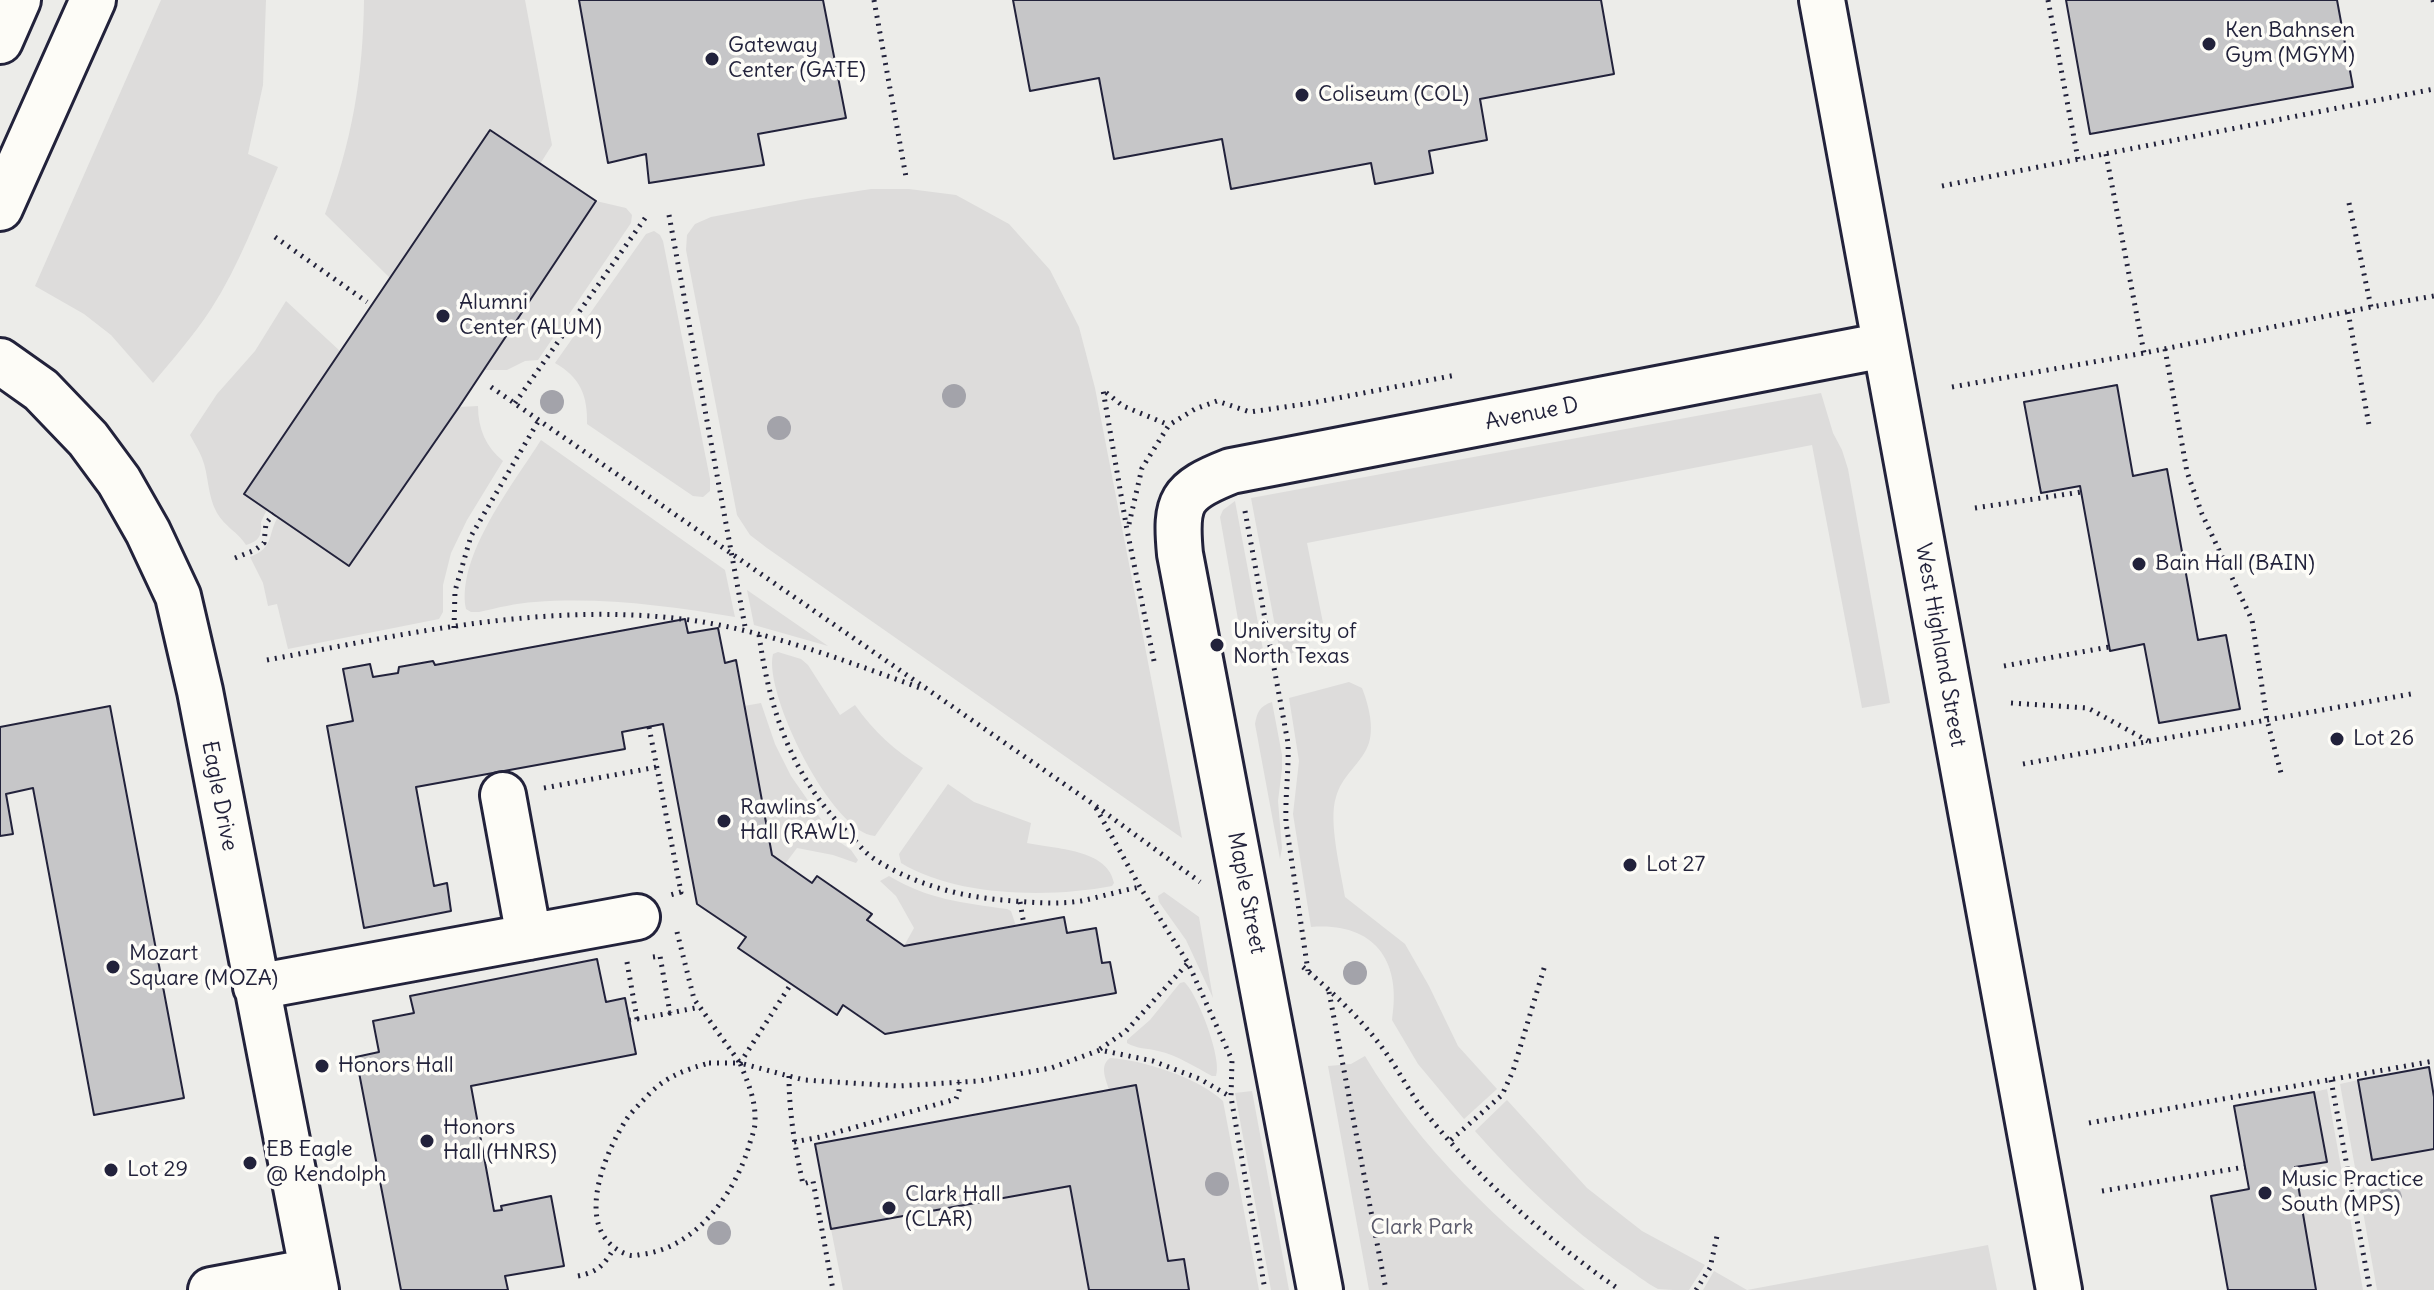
<!DOCTYPE html>
<html>
<head>
<meta charset="utf-8">
<style>
  body { margin:0 }
  canvas { display:block; background:#fdfcf7 }
</style>
</head>
<body>
<canvas width="2434" height="1290"></canvas>
<script>
const context = document.querySelector('canvas').getContext('2d');
context.lineJoin = 'round';
function fill(path, color) {
  context.fillStyle = color;
  context.fill(path, 'evenodd');
}
function stroke(path, color, width, dash) {
  context.strokeStyle = color;
  context.lineWidth = width;
  context.lineCap = dash ? 'butt' : 'round';
  context.setLineDash(dash || []);
  context.stroke(path);
}
function label(font, color, halo, rows, align = 'center') {
  context.font = font + ' Delius,sans-serif';
  context.lineWidth = 7;
  context.setLineDash([]);
  context.textBaseline = 'middle';
  context.strokeStyle = halo;
  context.fillStyle = color;
  for (const [text, x, y, turn = 0] of rows) {
    context.save();
    context.translate(x, y);
    context.rotate((+turn || 0) * Math.PI / 180);
    context.textAlign = isNaN(turn) ? turn : align;
    if (halo) context.strokeText(text, 0, 0);
    context.fillText(text, 0, 0);
    context.restore();
  }
}
const built = new Path2D(`
  M0,0h2434v1290h-2434z`);
const green = new Path2D(`
  M161,0h105l-3,85 -15,69 30,13c-20,47 -39,99 -67,142 -17,26 -38,50 -58,74l-42,-48 -27,-21 -49,-28z
  M364,0h161l27,145 -12,19 -50,-34 -99,149 -66,-65c27,-73 38,-136 39,-214z
  M871,189h38l47,6 53,29 41,46 29,57 16,61 87,450 -415,-290 -17,-13 -13,-20 -51,-265 1,-15 8,-11 16,-7 95,-18z
  M596,201l30,7 6,7 -1,8 -93,137 -13,1 -18,9h-23z
  M654,231l6,4 3,6 47,238v12l-7,6 -10,-1 -106,-72c1,-28 -7,-47 -32,-61l91,-129z
  M286,301l55,51 -80,170c1,14 -2,19 -15,23 -8,-13 -21,-18 -29,-32 -10,-18 -8,-38 -15,-55 -3,-8 -8,-15 -12,-23l27,-41 38,-43z
  M1821,393l12,40 9,17 6,19 42,234 -28,5 -50,-263 -505,98 16,80c-9,20 -22,27 -42,35l-30,-160z
  M478,406c0,23 8,41 25,55l-36,59 -16,33 -8,32v27l-4,7 -151,30 -11,-45 -9,2 -5,-23 -13,-26c25,-10 17,-22 28,-40l71,49 110,-159z
  M541,440l184,130 10,47c-67,-11 -132,-20 -200,-15 -19,1 -38,6 -56,10h-8l-5,-3c-10,-53 48,-126 75,-169z
  M1235,501l30,159c-11,0 -16,-2 -22,-12l-23,-131 3,-7z
  M747,590l81,56 -74,-21z
  M778,652l23,7 7,6 32,50 15,-10c19,27 40,46 68,63l-48,68c-43,-3 -112,-143 -102,-182z
  M1349,682l13,6c7,18 14,44 4,62 -9,17 -24,26 -30,47 -8,24 5,75 9,100l60,47 24,42 29,60 39,43 -33,30 -46,-55 -26,-44c10,-60 -18,-98 -81,-93l-18,-113 6,-53 -10,-63z
  M1272,702l10,53v14l-4,32 4,47 -2,11 -25,-135c2,-12 5,-18 17,-22z
  M761,703l14,41 16,32 43,62 17,12 7,10 -2,3 -23,-8 -36,-7 -12,16 -13,-9 -28,-149z
  M948,784l26,18 57,21 -4,20c28,6 81,6 87,40l-2,3c-62,12 -155,11 -211,-23l-2,-9z
  M889,876c38,23 74,27 118,33l4,2 5,15 -112,20 10,-18 -18,-32 -16,-15z
  M1164,892l35,25 14,81 -27,-58 -27,-38 -1,-6z
  M1184,982c13,10 39,78 32,94h-4c-17,-9 -35,-21 -54,-25 -11,-3 -21,-2 -31,-8v-3l23,-20 30,-37z
  M1365,1056c55,93 135,169 220,234h-216l-41,-224 23,-2z
  M1110,1058c33,2 89,20 113,43l36,189h-70l-5,-31 -16,2 -32,-175 -27,4c-3,-11 -10,-24 1,-32z
  M2358,1080l14,80 62,-11v141h-57l-37,-206z
  M2327,1089l36,201h-47l-21,-123 32,-6 -13,-69z
  M1252,1091l37,199h-18l-36,-197z
  M1507,1100l80,88 55,43 63,34 -16,25c-9,0 -22,0 -31,-1 -12,-6 -25,-17 -36,-24 -54,-38 -104,-85 -147,-134z
  M1070,1186l19,104h-246l-12,-61z
  M1988,1245l9,45h-294l11,-19 33,19z`);
const building = new Path2D(`
  M579,0h244l23,118 -88,16 6,31 -115,18 -3,-29 -38,9z
  M1013,0h588l13,74 -134,25 7,41 -58,11 4,22 -58,11 -4,-21 -140,26 -9,-50 -108,20 -15,-81 -69,13z
  M2066,0h271l16,87 -263,47z
  M490,130l106,71 -137,206 -110,159 -105,-72z
  M2117,385l16,91 34,-7 31,171 28,-5 14,74 -81,14 -15,-79 -34,7 -30,-165 -39,7 -17,-91z
  M685,619l3,14 30,-5 7,35 11,-3 36,195 40,28 5,-7 55,38 -5,6 37,26 160,-29 3,16 29,-5 6,35 8,-1 6,31 -231,41 -42,-29 -6,10 -99,-67 8,-11 -49,-33 -34,-180 -41,8 3,17 -209,38 18,99 13,-3 4,28 -87,17 -37,-202 26,-5 -10,-52 27,-5 3,13 25,-4 1,-6 34,-6 2,4z
  M110,706l74,392 -90,17 -61,-327 -27,6 7,40 -13,2v-109z
  M597,959l9,43 19,-4 11,56 -165,32 23,125 8,-1 -1,-4 50,-10 13,70 -59,10 3,14h-107l-45,-233 23,-5 -6,-31 41,-8 -4,-17z
  M2429,1067l5,30v52l-62,11 -14,-80z
  M1136,1085l32,176 16,-2 5,31h-100l-19,-104 -239,43 -16,-85z
  M2314,1092l13,70 -32,5 21,123h-88l-17,-94 38,-7 -15,-83z`);
const path = new Path2D(`
  M874,0l32,177
  M2048,0l30,159
  M2433,0l1,5
  M2106,154l38,199
  M1942,186l492,-97
  M2349,203l22,104 63,-11
  M669,215l77,417
  M275,237l92,65
  M2348,312l21,113
  M2165,349l22,123 15,42 50,106 15,100 14,53
  M491,387l602,417 107,78
  M1952,387l192,-34 227,-46
  M515,403l133,-189
  M1975,508l106,-16
  M1245,511l43,232c1,27 -3,53 -2,80l22,148
  M1129,524l13,-56 27,-43 26,-16 22,-8 33,11 62,-9 144,-28
  M235,558l20,-8 9,-7 2,-20 8,-9
  M454,628l1,-37 16,-55 68,-116
  M759,635c11,78 34,144 91,200 8,9 16,19 26,25 38,24 82,36 126,40 26,2 53,5 79,1 19,-4 39,-10 59,-14
  M267,660c139,-26 280,-59 423,-40 78,11 159,42 233,69
  M1154,661l-27,-131 -24,-140 20,16 46,19
  M2004,666l105,-19
  M2011,703l77,5 60,33
  M649,727l32,165 -11,3
  M2023,764l388,-70
  M544,788l113,-21
  M1096,808l44,79 48,76 44,97 -1,37 34,193
  M1020,902l4,23
  M677,932l17,67 46,64 64,17 94,6 81,-5 72,-13 49,-18 53,11 47,18 31,18
  M653,957l7,-1 10,57 30,-6
  M627,962l10,57 -7,1
  M1303,967c28,24 56,50 78,79 16,21 28,46 44,66 54,68 124,129 195,178
  M1329,992l57,298
  M637,1019l33,-6
  M1100,1049l26,-18 62,-68
  M709,1063h31c8,20 16,37 15,59 0,8 -4,16 -6,24 -14,47 -53,101 -105,108 -7,1 -12,3 -18,0 -54,-22 -23,-98 0,-134 6,-9 16,-18 24,-27 19,-18 35,-23 59,-30z
  M740,1063l51,-79
  M789,1076c0,37 6,72 14,108l10,-3 20,109
  M2331,1080l39,210
  M2089,1123l345,-62
  M1451,1140l51,-45 11,-24 32,-106
  M794,1142l26,-5 136,-38 3,-8v-9
  M2102,1191l143,-24
  M578,1276c20,-4 26,-11 36,-28
  M1696,1290l14,-22 7,-32`);
const minor = new Path2D(`
  M1822,0l237,1290
  M0,41l18,-41
  M0,208l93,-208
  M0,361l41,29 47,49 31,42 29,51 30,64 22,95 116,599
  M503,795l26,142
  M256,987l381,-70
  M211,1290l101,-19
  M1320,1290l-140,-736c-5,-53 0,-63 51,-83l654,-126`);
const trees = [
  [954,396],
  [552,402],
  [779,428],
  [1355,973],
  [1217,1184],
  [2390,1198],
  [719,1233]
];
const markers = [
  [2209,44,8,"#22223b"],
  [712,59,8,"#22223b"],
  [1302,95,8,"#22223b"],
  [443,316,8,"#22223b"],
  [2139,564,8,"#22223b"],
  [1217,645,8,"#22223b"],
  [2337,739,8,"#22223b"],
  [724,821,8,"#22223b"],
  [1630,865,8,"#22223b"],
  [113,967,8,"#22223b"],
  [322,1066,8,"#22223b"],
  [427,1141,8,"#22223b"],
  [250,1163,8,"#22223b"],
  [111,1170,8,"#22223b"],
  [2265,1193,8,"#22223b"],
  [889,1208,8,"#22223b"]
];
const poiNames = [
  ["Ken Bahnsen",2225,31],
  ["Gym (MGYM)",2225,56],
  ["Gateway",728,46],
  ["Center (GATE)",728,71],
  ["Coliseum (COL)",1318,95],
  ["Alumni",459,303],
  ["Center (ALUM)",459,328],
  ["Bain Hall (BAIN)",2155,564],
  ["University of",1233,632],
  ["North Texas",1233,657],
  ["Lot 26",2353,739],
  ["Rawlins",740,808],
  ["Hall (RAWL)",740,833],
  ["Lot 27",1646,865],
  ["Mozart",129,954],
  ["Square (MOZA)",129,979],
  ["Honors Hall",338,1066],
  ["Honors",443,1128],
  ["Hall (HNRS)",443,1153],
  ["EB Eagle",266,1150],
  ["@ Kendolph",266,1175],
  ["Lot 29",127,1170],
  ["Music Practice",2281,1180],
  ["South (MPS)",2281,1205],
  ["Clark Hall",905,1195],
  ["(CLAR)",905,1220]
];
const streetNames = [
  ["Avenue D",1532,414,-11],
  ["West Highland Street",1940,645,80],
  ["Eagle Drive",219,796,79],
  ["Maple Street",1246,893,79]
];
const parkNames = [
  ["Clark Park",1422,1228]
];
fill(built, '#ecece9');
fill(green, '#dddcdb');
fill(building, '#c6c6c8');
stroke(building, '#22223b', 2);
stroke(minor, '#22223b', 50);
stroke(path, '#22223b', 5, [2, 6]);
stroke(minor, '#fdfcf7', 44);
context.fillStyle = '#a3a3aa';
for (const [x, y] of trees) {
  context.beginPath();
  context.arc(x, y, 12, 0, 2 * Math.PI);
  context.fill();
}
for (const [x, y, r, color] of markers) {
  const dot = new Path2D();
  dot.arc(x, y, r, 0, 2 * Math.PI);
  context.fillStyle = color;
  context.fill(dot);
  stroke(dot, '#fdfcf7', 3);
}
label('22px', '#22223b', '#fdfcf7', poiNames, 'left');
label('22px', '#22223b', '#fdfcf7', streetNames);
label('22px', '#5a5a6b', '#fdfcf7', parkNames);
</script>
</body>
</html>
